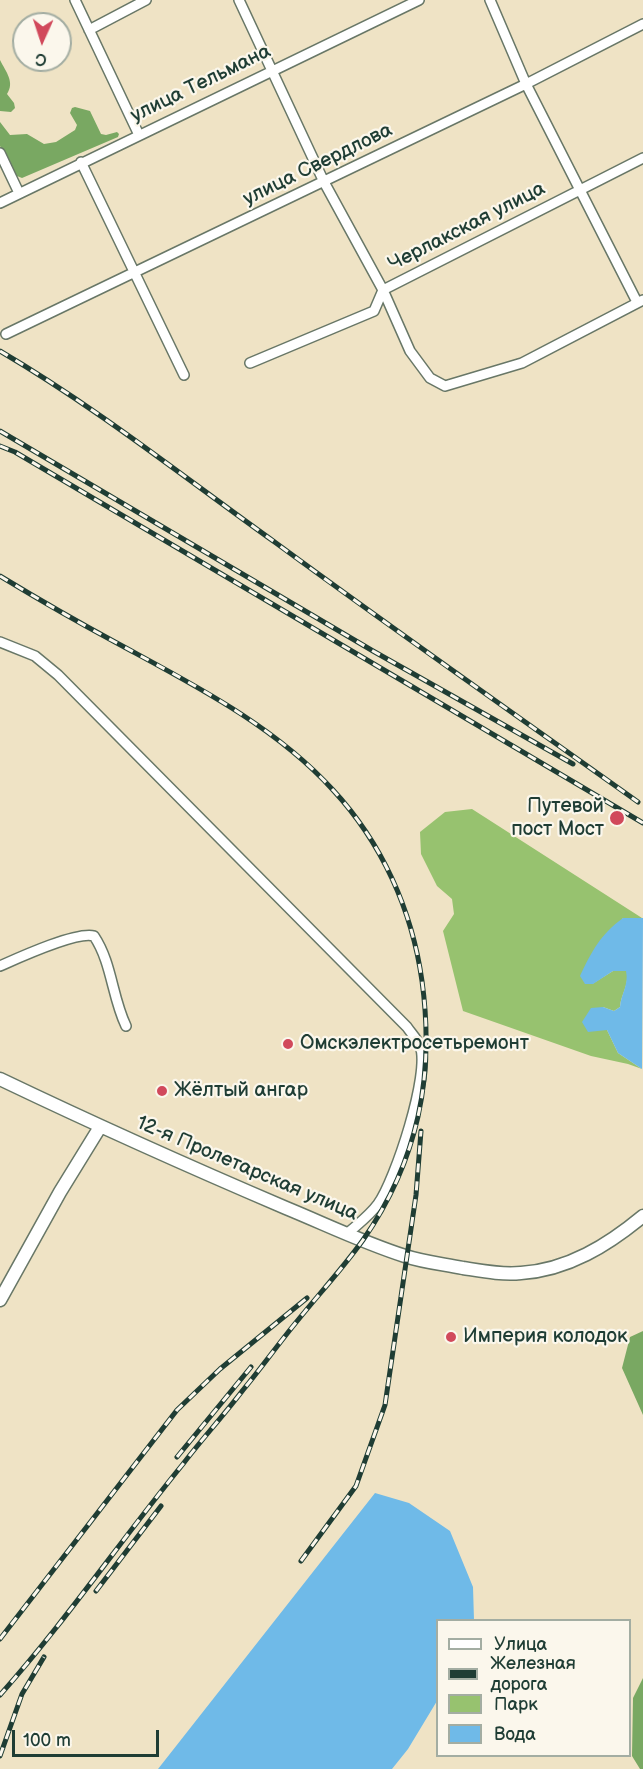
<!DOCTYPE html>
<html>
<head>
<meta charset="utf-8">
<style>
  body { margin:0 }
  #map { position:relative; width:643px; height:1769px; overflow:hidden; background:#efe3c5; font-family:"Balsamiq Sans",sans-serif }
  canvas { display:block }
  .legend { position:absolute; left:436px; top:1619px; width:195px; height:138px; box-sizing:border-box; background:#fbf7ec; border:2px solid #a3ada2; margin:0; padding:8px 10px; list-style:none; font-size:18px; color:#1f3d34 }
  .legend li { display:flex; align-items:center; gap:12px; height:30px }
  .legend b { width:30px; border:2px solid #a3ada2 }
  .north { position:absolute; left:12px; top:12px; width:60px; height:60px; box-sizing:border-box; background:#fbf7ec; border:2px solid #a3ada2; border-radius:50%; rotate:183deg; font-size:16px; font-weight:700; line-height:24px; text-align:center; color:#1f3d34 }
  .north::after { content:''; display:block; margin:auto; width:21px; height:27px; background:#d1495b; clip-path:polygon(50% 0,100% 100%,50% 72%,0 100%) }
  .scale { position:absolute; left:12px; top:1730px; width:147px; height:27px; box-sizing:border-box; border:3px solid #1f3d34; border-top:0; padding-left:8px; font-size:18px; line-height:21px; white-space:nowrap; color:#1f3d34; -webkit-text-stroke:4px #fbf7ec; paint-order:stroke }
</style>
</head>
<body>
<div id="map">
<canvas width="643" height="1769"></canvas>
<ul class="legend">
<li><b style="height:8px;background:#fff"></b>Улица</li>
<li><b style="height:8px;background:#1f3d34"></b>Железная дорога</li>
<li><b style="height:16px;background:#97c26f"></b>Парк</li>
<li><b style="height:16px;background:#6fbae8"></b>Вода</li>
</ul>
<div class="north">С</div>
<div class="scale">100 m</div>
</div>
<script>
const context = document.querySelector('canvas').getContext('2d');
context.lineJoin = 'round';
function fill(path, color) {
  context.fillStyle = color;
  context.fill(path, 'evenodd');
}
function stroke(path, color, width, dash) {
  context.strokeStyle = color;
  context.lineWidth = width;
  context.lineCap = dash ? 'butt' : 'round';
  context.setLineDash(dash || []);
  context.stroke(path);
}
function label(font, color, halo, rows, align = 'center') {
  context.font = font + ' "Balsamiq Sans",sans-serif';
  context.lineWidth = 4.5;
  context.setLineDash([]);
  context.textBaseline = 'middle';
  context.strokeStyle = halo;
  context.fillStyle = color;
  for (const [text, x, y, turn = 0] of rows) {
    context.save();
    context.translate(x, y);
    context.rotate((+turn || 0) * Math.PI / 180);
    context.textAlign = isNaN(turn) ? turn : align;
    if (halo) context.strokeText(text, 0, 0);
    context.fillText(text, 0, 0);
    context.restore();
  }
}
const green = new Path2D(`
  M472,809l170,109h-19l-31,66 21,-13h14c2,15 -6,23 -7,36l-6,4 -11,-4 4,23 11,23 24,16 -14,-5 -37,-8 -128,-45 -20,-80 11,-17 -2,-15 -15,-13 -16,-32 -1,-22 25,-20z`);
const forest = new Path2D(`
  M0,60c6,12 15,22 7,34l7,9 1,5 -4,4 -11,-1z
  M75,107l15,4 11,23 5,1 11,-3 2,2 -1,3 -96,41 -5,-2 -17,-30v-24l10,13 17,-1 17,10 12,-2 19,-12 2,-5 -7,-12 2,-5z
  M643,1331v84l-21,-47 8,-31z
  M643,1678v91h-3l-8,-13 1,-58z`);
const water = new Path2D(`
  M623,918h20l-1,151 -24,-16 -11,-23 -19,2 -6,-10 9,-14 12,-1 11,4 6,-4c1,-13 9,-22 6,-36h-13l-20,13h-8l-5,-8c12,-25 20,-41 43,-58z
  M375,1493l34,10 41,28 23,56 1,33h-36l-1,81 -29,48 -16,20h-234z`);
const street = new Path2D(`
  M75,0l64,135
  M239,0l85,182 59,108 27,61 20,27 15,8 77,-23 121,-63
  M490,0l36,84 111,218
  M89,30l57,-30
  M0,153l19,40
  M81,162l103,213
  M0,203l419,-203
  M6,334l520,-250 117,-60
  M250,363l124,-52 9,-21 260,-132
  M0,642l35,14 23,19 349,352c4,6 10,12 13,19 11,26 -25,135 -42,158 -8,11 -20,20 -30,29
  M0,966c18,-8 77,-35 94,-30 18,27 18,61 32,90`);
const secondary = new Path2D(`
  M0,1079c94,45 190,88 286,129 39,16 78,35 119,48 18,6 38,8 58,12 19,3 39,7 58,5 47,-3 87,-28 122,-57
  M0,1300l60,-108 40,-65`);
const rail = new Path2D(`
  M0,351c97,57 185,127 276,192 120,88 241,173 362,259
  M0,431l373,220 200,113
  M0,446l15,6 628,371
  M0,576c38,23 76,45 115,66 77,42 159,83 218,148 49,53 79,120 89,191 13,95 -4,180 -59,259 -20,28 -44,54 -65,80 -19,23 -36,47 -55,70 -19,25 -41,49 -60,74 -62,76 -118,158 -183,231
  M177,1457l74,-90
  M301,1561l55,-75 29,-81 31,-210 5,-64
  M96,1591l65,-85
  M0,1639l177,-229 43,-41 87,-71
  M0,1756l22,-62 22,-37`);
const markers = [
  [617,818,8,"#d1495b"],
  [288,1044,6,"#d1495b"],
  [162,1091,6,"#d1495b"],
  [451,1337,6,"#d1495b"]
];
const streetNames = [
  ["улица Тельмана",201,84,-26],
  ["улица Свердлова",318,165,-26],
  ["Черлакская улица",467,227,-27],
  ["12-я Пролетарская улица",247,1169,23]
];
const poiNames = [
  ["Путевой",604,807,"right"],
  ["пост Мост",604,830,"right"],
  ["Омскэлектросетьремонт",300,1044],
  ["Жёлтый ангар",174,1091],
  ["Империя колодок",463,1337]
];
fill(green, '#97c26f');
fill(forest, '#79a862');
fill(water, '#6fbae8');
stroke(street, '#687767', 12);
stroke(secondary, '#687767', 15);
stroke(street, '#fff', 9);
stroke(secondary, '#fff', 12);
stroke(rail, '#1f3d34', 5);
stroke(rail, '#fbf7ec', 3, [9]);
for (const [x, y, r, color] of markers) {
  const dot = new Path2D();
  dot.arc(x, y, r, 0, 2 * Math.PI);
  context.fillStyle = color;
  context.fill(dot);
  stroke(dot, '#fbf7ec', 2);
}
label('20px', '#1f3d34', '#fbf7ec', streetNames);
label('20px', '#1f3d34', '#fbf7ec', poiNames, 'left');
</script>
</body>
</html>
